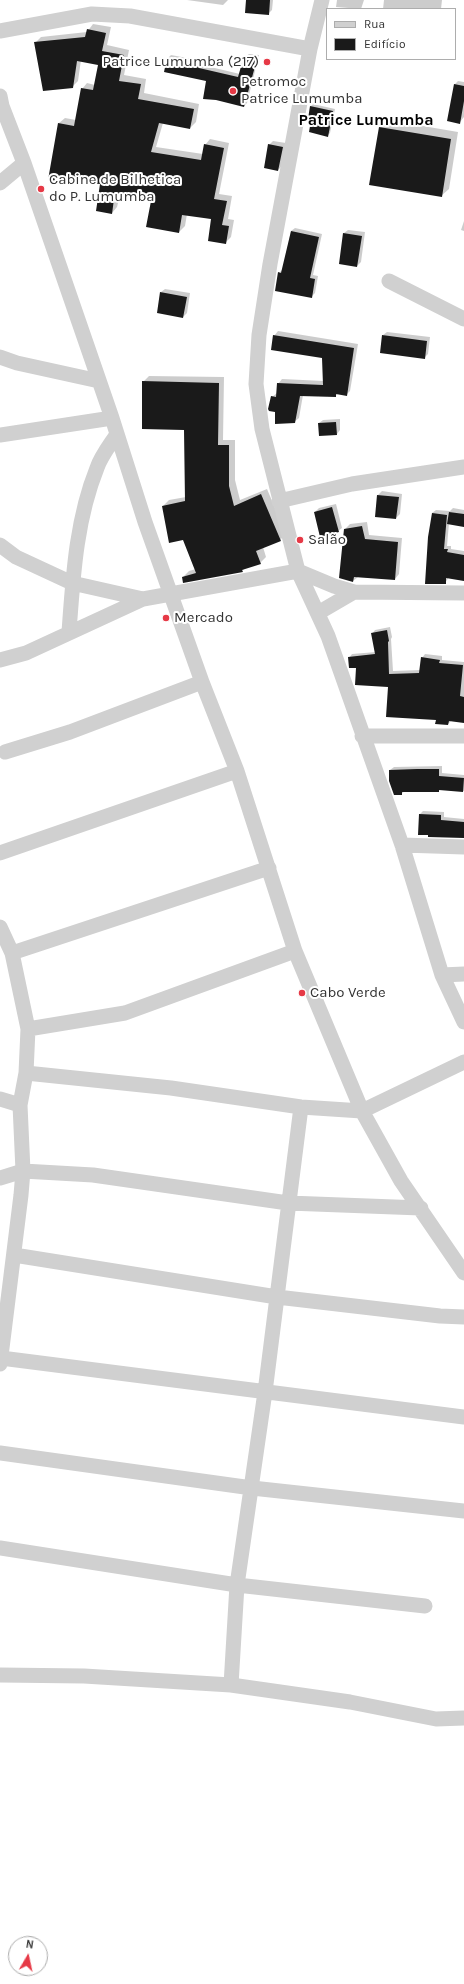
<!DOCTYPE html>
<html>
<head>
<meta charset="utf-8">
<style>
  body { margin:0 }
  #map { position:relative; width:464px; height:1984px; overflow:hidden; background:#fff; font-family:Karla,sans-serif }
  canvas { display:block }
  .legend { position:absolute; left:326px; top:8px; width:130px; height:52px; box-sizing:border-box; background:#fff; border:1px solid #adadad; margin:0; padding:5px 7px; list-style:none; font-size:12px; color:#333 }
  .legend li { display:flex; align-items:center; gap:8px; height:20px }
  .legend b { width:20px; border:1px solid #adadad }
  .north { position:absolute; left:8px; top:1936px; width:40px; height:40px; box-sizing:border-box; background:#fff; border:1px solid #adadad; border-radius:50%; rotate:9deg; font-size:11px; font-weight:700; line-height:16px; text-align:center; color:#333 }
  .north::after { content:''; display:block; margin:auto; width:14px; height:18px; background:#e63946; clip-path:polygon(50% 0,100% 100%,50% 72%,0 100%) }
</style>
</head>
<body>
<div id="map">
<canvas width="464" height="1984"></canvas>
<ul class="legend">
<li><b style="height:5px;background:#d0d0d0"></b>Rua</li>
<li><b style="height:11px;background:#1a1a1a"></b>Edifício</li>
</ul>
<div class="north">N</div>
</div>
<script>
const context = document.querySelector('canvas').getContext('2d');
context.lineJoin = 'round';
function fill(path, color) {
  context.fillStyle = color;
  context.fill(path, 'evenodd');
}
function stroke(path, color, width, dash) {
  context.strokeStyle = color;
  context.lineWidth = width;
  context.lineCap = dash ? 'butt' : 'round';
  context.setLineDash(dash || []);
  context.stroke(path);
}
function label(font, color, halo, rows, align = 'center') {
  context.font = font + ' Karla,sans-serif';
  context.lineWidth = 4;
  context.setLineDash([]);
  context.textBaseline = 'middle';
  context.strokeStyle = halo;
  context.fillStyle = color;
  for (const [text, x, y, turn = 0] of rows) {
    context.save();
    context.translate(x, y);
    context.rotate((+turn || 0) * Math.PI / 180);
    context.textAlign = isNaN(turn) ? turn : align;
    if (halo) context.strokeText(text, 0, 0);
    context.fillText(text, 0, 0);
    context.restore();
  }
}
const shadow = new Path2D(`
  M187,0h41l-5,5z
  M247,0h26l-1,10 -4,4z
  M337,0h27l-3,9 -25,-2z
  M384,0h58l-1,9h-58z
  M93,24l18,3 -4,18 22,5 -5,25 22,4 -2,14 55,11 -3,18 -6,6 -27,-5 -7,24 47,7 2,-9 5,-6 19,4 -10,51 13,2 -4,23 6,1 -3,17 -5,5 -14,-23 -25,-5 -2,12 -6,6 -27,-32 -24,-3 -3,3 -6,-1 -2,8 -5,6 -11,-30 -42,-60 6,-5 11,2 6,-31 5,-6 8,2 4,-21 -18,-4 -3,21 -6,6 -37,-44 6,-6 46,-5z
  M249,54l10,1 -12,48 -3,3 -37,-26 -42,-8 3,-14 3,-3 32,6 -1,4 38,9 5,-17z
  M458,81l6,1v35l-4,5 -5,-38z
  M313,104l22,5 -5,24 -2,2 -16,-16 -1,-13z
  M388,120l70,12 -9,57 -8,7 -61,-69z
  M273,141l13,2 -4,23 -4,4 -9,-25z
  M464,221v10l-3,-1z
  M295,228l27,6 -9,41 5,1 -3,17 -4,4 -32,-24 4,-4 8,-38z
  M348,230l17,2 -4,30 -4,4 -13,-33z
  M165,289l25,4 -3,20 -4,4 -22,-25z
  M278,331l80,13 -8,47 -4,4 -8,-1 -3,2 -32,-1 -4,23 -5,4 -18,-11 -4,-14 5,-4 1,-9 4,-5 42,2 -1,-24 -49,-21z
  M387,332l43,5 -2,17 -4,4 -41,-23z
  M149,376l75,1 -1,63h12v40l5,20 27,-11 19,45 -6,6 -17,7 3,10 -6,6 -15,5 -3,3 -59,6 6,-6 7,-2 -12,-30 -21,-33 6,-6 17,-3 -1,-68 -42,-47z
  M340,419v11l-3,4 -18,-11 4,-3z
  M382,491l20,3 -2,20 -4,4 -18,-23z
  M336,504l6,24 -4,3 -23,-19 4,-4z
  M453,508l11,2v16l-15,-3 -2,23h4v3l13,2v29l-15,-3 -4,6 -13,-70 4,-3 14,1z
  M367,522l2,13 33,3 -3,36 -4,5 -37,-2 -5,4 -8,-52 5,-5z
  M390,627l2,10 -1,2 2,32 27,-1 2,-12 3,-4 17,2v4l22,2v-2v62l-13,-1 -3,3 -90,-58 -9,-8 3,-4 24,-2 -4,-18 3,-4z
  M442,766v7l22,2v16l-24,-2 -1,2h-34l-4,3 -11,-24 4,-3z
  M423,811l21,1v5l20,2v18l-35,-3 -9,-20z`);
const building = new Path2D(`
  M246,0h24l-1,15 -24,-2z
  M87,29l19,4 -4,18 22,4 -5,26 22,3 -3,15 56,10 -4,20 -31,-6 -8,29 50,8 3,-16 20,4 -10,51 13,2 -5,24 7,1 -3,18 -18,-3 3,-22 -29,-4 -3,18 -33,-6 5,-26 -25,-4 -1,4 -11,-2 -2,15 -16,-3 4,-27 -52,-4 10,-57 16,3 7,-38 12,2 5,-25 -21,-4 -4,27 -30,3 -9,-49 51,-5z
  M244,56l13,3 -13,48 -28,-7 -13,-1 3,-18 -42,-9 3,-14 33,6 -1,4 39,9z
  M454,84l10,2v15l-4,23 -13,-3z
  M310,106l23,5 -5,26 -19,-5 2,-12 -3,-1z
  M379,127l72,12 -9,58 -73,-12z
  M268,144l15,3 -5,24 -14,-3z
  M291,231l28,6 -9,41 5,1 -3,19 -37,-7 3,-19 3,1z
  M343,233l19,3 -5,31 -18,-3z
  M160,292l27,5 -4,21 -26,-5z
  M273,335l81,13 -7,48 -11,-2v3l-36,-1 -5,27 -20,1v-12l-6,-1 -1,-2 3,-13 5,1 1,-14 46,2 -1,-27 -51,-8z
  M382,335l45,6 -2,18 -45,-6z
  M142,381l77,2 -1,62h11v41l5,20 27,-12 20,47 -25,10 5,13 -19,6 1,2 -60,11 -1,-6 14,-4 -13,-33 -14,3 -7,-37 23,-5 -1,-71 -42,-1z
  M336,422l1,13 -18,1 -1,-13z
  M377,495l22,2 -3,22 -21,-2z
  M332,507l7,25 -19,5 -6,-25z
  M449,512l15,2v13l-17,-3z
  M432,513l15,2 -3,34h4l-1,3 17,3v26l-18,-3v6h-21l3,-47z
  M362,526l3,13 33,3 -3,38 -41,-3 -1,5 -14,-4 5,-49z
  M387,630l2,11 -1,1 1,32 30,-1 2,-16 19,3 -1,3 24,2 -3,31 4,1v26l-15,-2 -1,4 -13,-1 1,-4 -50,-3 2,-30 -33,-2 1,-17h-7l-1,-11 27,-3 -4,-21z
  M417,769h22v7l25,2 -1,14 -24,-2v2h-37v3h-8l-5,-14v-11z
  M419,814l22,1v5l23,2v16l-36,-1v-2h-10z`);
const street = new Path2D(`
  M322,0l-12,49 -40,215 -11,71 -3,49 6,45 36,142 30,65 74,209 40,130 22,47
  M0,31l92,-17 38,2 180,33
  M0,96l2,10 22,57 88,255 33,104 57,160 35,89 58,180 67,160 39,70 63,92
  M0,183l24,-20
  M389,281l75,38
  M0,357l17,6 82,18
  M0,435l112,-17
  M279,501l73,-17 112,-17
  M0,545l16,12 56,26 71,16
  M318,613l36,-21
  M69,632c4,-55 7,-112 28,-164 4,-12 13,-23 20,-34
  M0,660l26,-7 117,-54 155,-28 36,15 20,6 110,1
  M362,736h102
  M5,752l65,-20 132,-50
  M402,845l62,2
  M0,853l237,-82
  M0,927l12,26 16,76 -2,44 -6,32 3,66 -2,24 -21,169
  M12,953l257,-85
  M442,975l22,-1
  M28,1029l97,-16 170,-62
  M26,1073l145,15 130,19 61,4 102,-49
  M0,1099l20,6
  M0,1178l23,-7 70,4 195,28 133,5
  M14,1255l263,42 163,19 24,1
  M1,1358l463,59
  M0,1453l252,35 212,23
  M0,1548l237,37 188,21
  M0,1675l84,1 147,9 119,17 86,17 28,-1
  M231,1685l6,-100 28,-193 36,-285`);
const markers = [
  [267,62,4,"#e63946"],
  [233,91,4,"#e63946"],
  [41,189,4,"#e63946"],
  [300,540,4,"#e63946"],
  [166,618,4,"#e63946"],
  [302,993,4,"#e63946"]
];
const poiNames = [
  ["Patrice Lumumba (217)",259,62,"right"],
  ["Petromoc",241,82],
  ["Patrice Lumumba",241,99],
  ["Cabine de Bilhetica",49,180],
  ["do P. Lumumba",49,197],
  ["Salão",308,540],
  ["Mercado",174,618],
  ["Cabo Verde",310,993]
];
const neighbourhoodNames = [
  ["Patrice Lumumba",366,120]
];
fill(shadow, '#0003');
fill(building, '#1a1a1a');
stroke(street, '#d0d0d0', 15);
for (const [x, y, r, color] of markers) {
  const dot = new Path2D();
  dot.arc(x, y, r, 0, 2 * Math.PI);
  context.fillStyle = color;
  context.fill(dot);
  stroke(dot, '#fff', 1.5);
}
label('15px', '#333', '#fff', poiNames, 'left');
label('bold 16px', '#000', '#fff', neighbourhoodNames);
</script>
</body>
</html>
